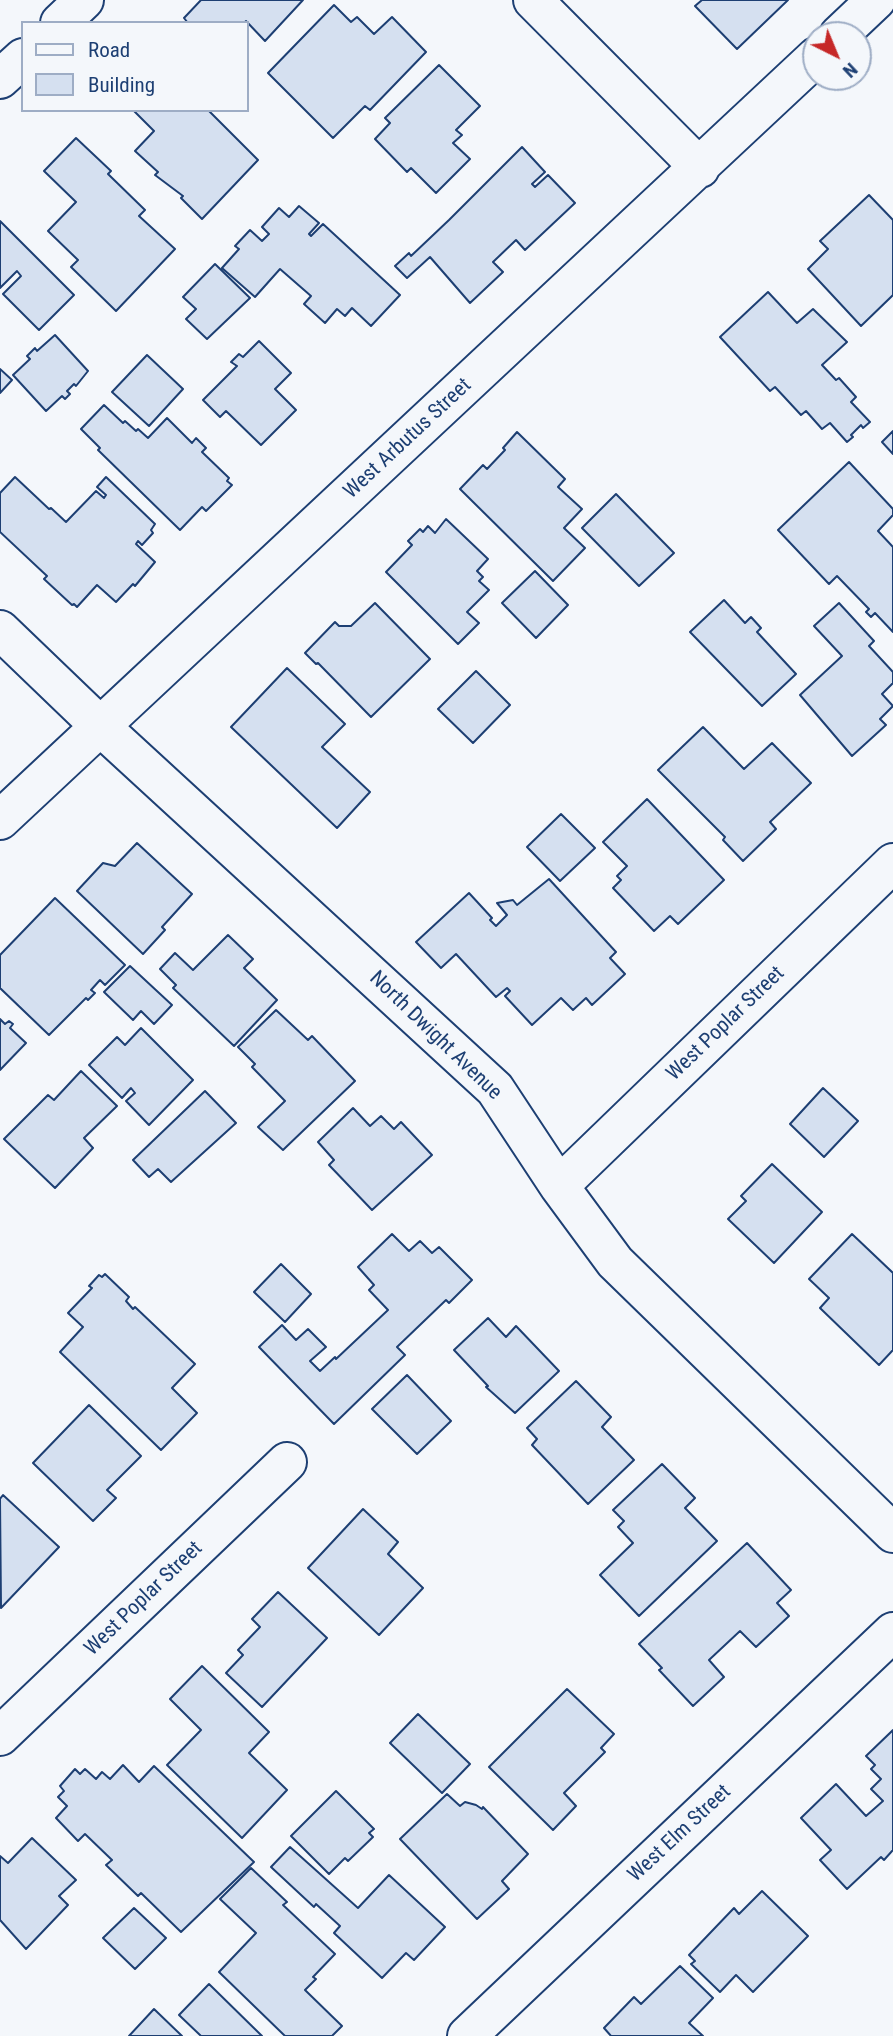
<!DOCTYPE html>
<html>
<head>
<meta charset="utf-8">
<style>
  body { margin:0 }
  #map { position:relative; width:893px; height:2036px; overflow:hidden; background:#f4f7fb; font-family:"Roboto Condensed",sans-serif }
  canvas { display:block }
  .legend { position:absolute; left:21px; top:21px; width:228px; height:91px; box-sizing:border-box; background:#f4f7fb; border:2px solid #9eadc5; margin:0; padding:9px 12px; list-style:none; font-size:21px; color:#1d3f73 }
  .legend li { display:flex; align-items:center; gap:14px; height:35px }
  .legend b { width:35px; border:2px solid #9eadc5 }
  .north { position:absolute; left:802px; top:21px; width:70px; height:70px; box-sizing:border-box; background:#f4f7fb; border:2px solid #9eadc5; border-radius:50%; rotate:137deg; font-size:19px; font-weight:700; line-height:28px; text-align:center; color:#1d3f73 }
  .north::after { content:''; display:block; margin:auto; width:24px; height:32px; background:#c62828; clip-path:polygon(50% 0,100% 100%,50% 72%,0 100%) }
</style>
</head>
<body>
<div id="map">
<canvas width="893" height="2036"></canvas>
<ul class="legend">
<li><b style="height:9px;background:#f4f7fb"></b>Road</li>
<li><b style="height:19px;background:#d5e0f0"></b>Building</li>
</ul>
<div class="north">N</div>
</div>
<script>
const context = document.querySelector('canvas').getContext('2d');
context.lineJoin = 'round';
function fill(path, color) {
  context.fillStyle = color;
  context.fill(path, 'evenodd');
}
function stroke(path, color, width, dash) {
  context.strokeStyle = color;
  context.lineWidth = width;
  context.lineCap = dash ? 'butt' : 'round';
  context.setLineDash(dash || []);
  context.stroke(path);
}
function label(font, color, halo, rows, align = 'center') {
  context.font = font + ' "Roboto Condensed",sans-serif';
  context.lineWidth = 5;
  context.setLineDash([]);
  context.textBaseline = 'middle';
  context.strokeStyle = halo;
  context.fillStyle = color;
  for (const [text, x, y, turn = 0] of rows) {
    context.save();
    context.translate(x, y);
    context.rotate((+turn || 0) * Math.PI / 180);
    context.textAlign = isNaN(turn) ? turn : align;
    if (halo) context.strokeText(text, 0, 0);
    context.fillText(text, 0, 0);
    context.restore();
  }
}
const building = new Path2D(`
  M201,0h102l-38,41 -19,-20 -2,2h-56l-4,-5z
  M702,0h86l-51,49 -42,-43z
  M334,5l17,17 6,-5 17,17 18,-17 34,35 -56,58 -5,-4 -32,32 -65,-65z
  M439,65l41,41 -24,24 6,5 -9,8 17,16 -34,34 -25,-25 -4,4 -32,-33 15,-16 -5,-5z
  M133,110h75l50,50 -56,59 -21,-21 2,-2 -28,-21 3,-3 -23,-21 19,-20z
  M76,138l35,33 -3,3 37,36 -6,6 36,33 -59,62 -45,-44 7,-7 -30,-29 28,-29 -32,-31z
  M522,147l23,25 -13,12 3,3 13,-12 27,28 -50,47 -9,-10 -23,22 10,10 -33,31 -40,-46 -23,21 -12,-12 14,-13 2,3 38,-36z
  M869,195l24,25v75l-32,31 -53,-57 20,-20 -8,-8z
  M299,206l20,17 -10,11 2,2 12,-12 77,71 -29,31 -19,-18 -7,8 -8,-7 -12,14 -21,-19 7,-8 -31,-27 -25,28 -33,-29 17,-19 -4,-3 15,-16 12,11 7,-7 -7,-7 17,-19 10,9z
  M0,221l74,74 -35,35 -36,-36 18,-18 -4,-5 -17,17z
  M215,264l35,34 -43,41 -21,-20 10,-10 -13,-12z
  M768,292l29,31 16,-14 34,33 -25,23 14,15 3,-2 17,19 -5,5 19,20 -7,6 -2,-3 -10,10 2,2 -6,5 -17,-19 -8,6 -16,-18 -5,4 -26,-28 -5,4 -50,-54z
  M55,335l33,36 -12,15 -2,-2 -7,7 3,3 -5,5 -3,-3 -16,15 -33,-36 17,-16 -3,-3 8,-8 2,3z
  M259,341l32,32 -16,16 21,21 -35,35 -35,-34 -6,6 -17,-17 34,-34 -6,-4 8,-8 4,3z
  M147,355l36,34 -34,37 -37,-34z
  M0,369l12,11 -12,13z
  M104,405l19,18 2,-2 11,10 2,-2 10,9 19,-20 25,25 4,-5 10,10 -4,4 27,26 -2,3 5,4 -26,26 -4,-4 -22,23 -82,-80 2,-2 -19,-19z
  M893,431v23l-11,-12z
  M517,432l48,47 -7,8 24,22 -18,19 21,20 -32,33 -93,-92 23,-24 4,4 18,-19 -2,-2z
  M849,462l44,47v6l-15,16 15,16v85l-18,-19 -4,4 -5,-5 3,-3 -32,-33 -8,8 -51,-54z
  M15,477l34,32 2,-1 15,14 30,-31 8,7 2,-3 -9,-8 9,-10 49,47 -4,6 2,3 -11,12 -4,-4 -2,3 19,18 -20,24 -2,-2 -17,18 -19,-17 -20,22 -3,-3 -2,1 -28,-26 3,-3 -47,-44v-39z
  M616,494l58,59 -35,33 -57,-58z
  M446,519l42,40 -11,12 6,6 -4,4 10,9 -22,22 12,11 -21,21 -72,-72 26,-27 -4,-4 12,-12 3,3 5,-6 7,7z
  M535,571l33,34 -32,33 -34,-35z
  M724,600l21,23 6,-6 10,11 -4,4 39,42 -34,32 -72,-74z
  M375,603l55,56 -59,58 -53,-54 -2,1 -11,-11 30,-31 4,4h12z
  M839,603l35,38 -5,5 24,26v11l-11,11 11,12 -13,13 6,6 -34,31 -52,-61 42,-39 -28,-30z
  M287,668l58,56 -23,23 48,45 -33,36 -106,-101z
  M476,671l34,34 -37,38 -35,-34z
  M703,727l41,42 28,-26 39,40 -41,39 6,7 -33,32 -20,-21 2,-3 -67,-67z
  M647,799l77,81 -46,44 -8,-8 -16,15 -41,-43 8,-8 -4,-4 10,-10 -24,-24z
  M561,814l34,34 -35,33 -33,-34z
  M137,843l55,51 -30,33 3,3 -22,24 -66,-63 26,-28 12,3z
  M549,879l67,73 -6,6 15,16 -33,31 -6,-7 -13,12 -12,-12 -29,27 -27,-29 5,-5 -3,-3 -11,9 -40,-43 -15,14 -25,-26 53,-49 23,25 -2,2 6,6 11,-11 -10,-12 16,-3 4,5z
  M55,898l70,67 -20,20 -5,-5 -9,10 4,3 -7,7 -2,-2 -37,37 -49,-47v-33z
  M228,935l25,24 -9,9 33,32 -43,46 -61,-58 3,-3 -16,-16 15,-16 18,17z
  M130,966l42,39 -18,19 -13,-13 -8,9 -29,-28z
  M276,1010l32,30 4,-4 43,45 -72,69 -25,-23 27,-26 -33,-34 3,-3 -17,-17z
  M0,1019l5,5 4,-3 4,3 -3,4 16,15 -26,27z
  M141,1028l52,52 -44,45 -23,-24 9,-8 -4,-5 -9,10 -33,-33 28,-28 8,8z
  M81,1071l36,35 -33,32 9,10 -38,40 -51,-49 44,-44 6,5z
  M823,1088l35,33 -34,36 -34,-33z
  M205,1091l31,32 -65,59 -13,-13 -9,8 -16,-17z
  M353,1108l17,18 11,-10 13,13 7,-7 31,33 -60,55 -43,-45 5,-5 -16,-18z
  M772,1164l50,48 -48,51 -46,-44 18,-18 -5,-5z
  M392,1234l17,17 11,-10 12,12 7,-6 33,33 -23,23 -3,-3 -49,47 8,8 -71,69 -75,-77 23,-22 14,15 12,-11 18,18 -16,14 10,10 15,-14 1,2 52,-49 -19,-20 5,-5 -16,-18z
  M852,1234l41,39v77l-14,15 -59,-57 9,-10 -20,-19z
  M281,1264l30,30 -26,28 -31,-30z
  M105,1274l24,23 -3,4 7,8 2,-2 60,57 -23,24 25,25 -36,37 -101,-98 23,-25 -15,-14 24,-25 -3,-2 10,-11 3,2z
  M488,1318l18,19 10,-11 43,45 -44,42 -29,-26 2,-1 -34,-36z
  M407,1375l44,46 -34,33 -45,-45z
  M576,1381l35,36 -9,10 32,33 -46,44 -56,-59 5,-6 -10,-11z
  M89,1405l52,51 -34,34 9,8 -23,23 -60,-58z
  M662,1464l33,34 -10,10 32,33 -78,75 -39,-41 33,-32 -15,-16 6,-6 -11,-11z
  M3,1495l56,52 -58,61 -1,-109z
  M363,1509l35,33 -10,12 35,34 -44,47 -71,-67z
  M747,1543l44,47 -14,13 12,13 -33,31 -16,-16 -31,29 15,17 -31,29 -34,-36 3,-2 -23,-24z
  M278,1592l49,46 -65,69 -36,-34 17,-18 -5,-5 22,-23 -8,-8z
  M202,1666l67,66 -20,21 38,37 -45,48 -75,-73 34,-35 -31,-31z
  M567,1689l47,45 -13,14 4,4 -41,41 12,13 -23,24 -64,-63z
  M418,1714l52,50 -28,29 -52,-50z
  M893,1730v120l-9,10 -3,-3 -34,32 -27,-29 11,-10 -30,-32 35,-34 30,32 17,-15 -12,-12 10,-10 -10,-10 4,-4 -9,-9z
  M123,1765l16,17 15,-16 100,96 -73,70 -40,-39 -3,3 -32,-31 6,-5 -27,-26 -7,7 -22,-23 11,-12 -9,-9 6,-6 -4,-5 15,-17 5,5 5,-5 11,10 6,-7 8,7z
  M336,1791l38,38 -5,4 4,4 -25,24 -3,-3 -16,16 -38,-38z
  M447,1794l13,12 5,-4 11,3 6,4 1,-2 45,47 -26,27 7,8 -32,30 -77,-80z
  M32,1838l44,42 -17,16 9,9 -42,44 -26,-29v-64l8,7z
  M290,1847l68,61 31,-33 56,52 -31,33 -8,-7 -24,25 -48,-45 6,-7 -24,-22 -2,3 -43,-40z
  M251,1868l36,34 -4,3 52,49 -22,23 3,2 -11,11 37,36 -10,10h-47l-66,-64 37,-39 -36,-34z
  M762,1891l46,45 -55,56 -17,-17 -16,17 -29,-28 4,-3 -6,-6 45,-47 5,6z
  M134,1908l32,30 -31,31 -32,-31z
  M680,1966l33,32 -24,25 14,13h-92l-7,-8 30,-31 7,7z
  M209,1984l53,52h-61l-22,-21z
  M154,2009l28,27h-53z`);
const street = new Path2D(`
  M533,0l167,168
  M60,23l24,-23
  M839,35l37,-35
  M0,79l23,-21
  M0,630l100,96 395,363 64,97 56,76 278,271
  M0,820l816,-763
  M559,1186l334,-323
  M0,1736l287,-274
  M467,2036l426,-404`);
const streetNames = [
  ["West Arbutus Street",408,439,-43],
  ["West Poplar Street",726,1024,-44],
  ["North Dwight Avenue",435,1036,44],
  ["West Poplar Street",144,1599,-44],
  ["West Elm Street",680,1834,-43]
];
fill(building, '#d5e0f0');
stroke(building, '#1d3f73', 2);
stroke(street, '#1d3f73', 42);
stroke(street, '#f4f7fb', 38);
label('21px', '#1d3f73', '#f4f7fb', streetNames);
</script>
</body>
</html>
